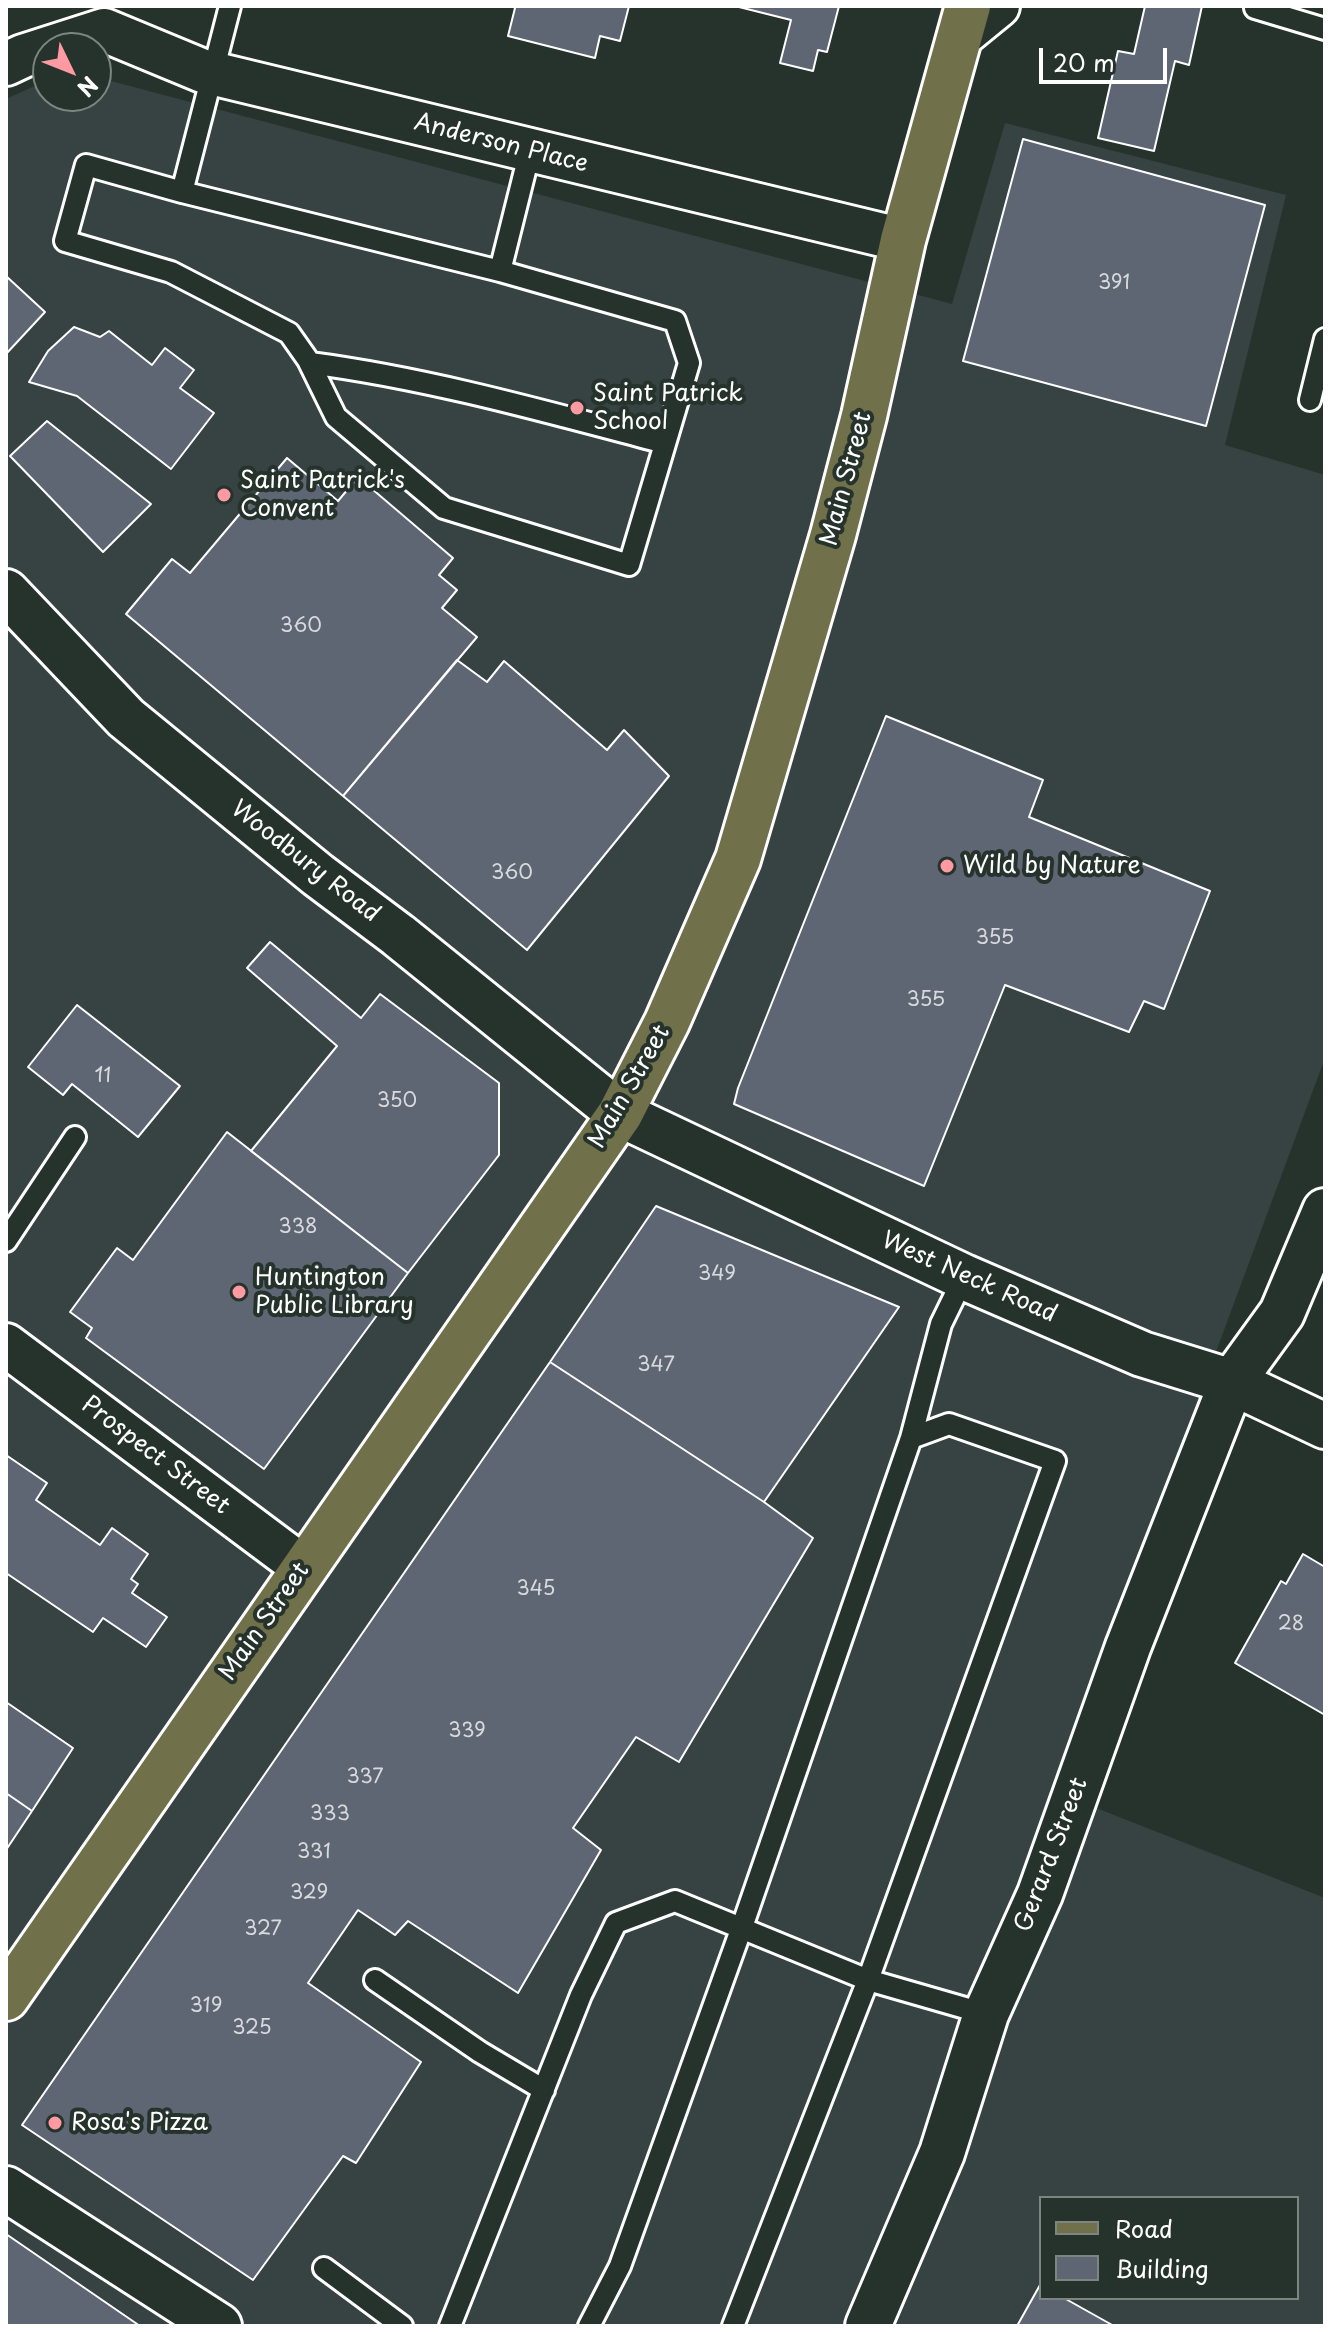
<!DOCTYPE html>
<html>
<head>
<meta charset="utf-8">
<style>
  body { margin:0 }
  #map { position:relative; width:1331px; height:2332px; overflow:hidden; background:#26332d; font-family:"Playpen Sans",sans-serif }
  canvas { display:block }
  .frame { position:absolute; inset:0; border:8px solid #fff; pointer-events:none }
  .legend { position:absolute; left:1039px; top:2196px; width:260px; height:104px; box-sizing:border-box; background:#26332d; border:2px solid #7d8581; margin:0; padding:10px 14px; list-style:none; font-size:24px; color:#fff }
  .legend li { display:flex; align-items:center; gap:16px; height:40px }
  .legend b { width:40px; border:2px solid #7d8581 }
  .north { position:absolute; left:32px; top:32px; width:80px; height:80px; box-sizing:border-box; background:#26332d; border:2px solid #7d8581; border-radius:50%; rotate:133deg; font-size:22px; font-weight:700; line-height:32px; text-align:center; color:#fff }
  .north::after { content:''; display:block; margin:auto; width:28px; height:36px; background:#ff9aa2; clip-path:polygon(50% 0,100% 100%,50% 72%,0 100%) }
  .scale { position:absolute; left:1039px; top:48px; width:128px; height:36px; box-sizing:border-box; border:4px solid #fff; border-top:0; padding-left:10px; font-size:24px; line-height:28px; white-space:nowrap; color:#fff; -webkit-text-stroke:6px #26332d; paint-order:stroke }
</style>
</head>
<body>
<div id="map">
<canvas width="1331" height="2332"></canvas>
<div class="frame"></div>
<ul class="legend">
<li><b style="height:10px;background:#70704a"></b>Road</li>
<li><b style="height:22px;background:#5f6673"></b>Building</li>
</ul>
<div class="north">N</div>
<div class="scale">20 m</div>
</div>
<script>
const context = document.querySelector('canvas').getContext('2d');
context.lineJoin = 'round';
function fill(path, color) {
  context.fillStyle = color;
  context.fill(path, 'evenodd');
}
function stroke(path, color, width, dash) {
  context.strokeStyle = color;
  context.lineWidth = width;
  context.lineCap = dash ? 'butt' : 'round';
  context.setLineDash(dash || []);
  context.stroke(path);
}
function label(font, color, halo, rows, align = 'center') {
  context.font = font + ' "Playpen Sans",sans-serif';
  context.lineWidth = 8;
  context.setLineDash([]);
  context.textBaseline = 'middle';
  context.strokeStyle = halo;
  context.fillStyle = color;
  for (const [text, x, y, turn = 0] of rows) {
    context.save();
    context.translate(x, y);
    context.rotate((+turn || 0) * Math.PI / 180);
    context.textAlign = isNaN(turn) ? turn : align;
    if (halo) context.strokeText(text, 0, 0);
    context.fillText(text, 0, 0);
    context.restore();
  }
}
const built = new Path2D(`
  M96,77l856,227 53,-181 281,72 -61,250 100,30v583l-272,733 272,107v428h-1319v-2227l42,-19v16h48zM1041,2198h256v100h-256z`);
const building = new Path2D(`
  M512,6h117l-9,35 -20,-5 -5,22 -87,-22 7,-28z
  M735,6h104l-12,46 -9,-2 -5,21 -33,-8 11,-43z
  M1145,6h57l-13,59 -14,-4 -21,90 -56,-13 20,-87 16,3z
  M1023,139l242,66 -59,221 -243,-65z
  M6,276l39,36 -39,42z
  M74,327l26,10 9,-6 43,34 13,-17 29,22 -14,18 34,25 -43,56 -94,-73 -48,-14 19,-31z
  M47,421l104,83 -48,48 -93,-96z
  M287,458l51,43 20,-24 95,81 -14,17 18,15 -15,18 35,29 -134,159 -217,-182 46,-55 18,14z
  M457,660l30,22 17,-21 103,89 17,-20 45,46 -142,174 -184,-154z
  M886,716l157,64 -14,37 181,74 -46,118 -20,-8 -15,31 -124,-47 -81,201 -190,-82 4,-16z
  M270,942l91,76 19,-24 119,89v72l-91,118 -157,-122 86,-105 -90,-78z
  M77,1005l103,81 -42,51 -66,-53 -9,11 -35,-28z
  M227,1132l181,141 -144,196 -178,-131 6,-10 -22,-16 47,-64 16,12z
  M656,1206l243,101 -135,195 -214,-140z
  M550,1362l214,140 49,36 -134,224 -43,-25 -63,91 28,22 -83,143 -110,-72 -13,14 -37,-25 -50,73 113,79 -65,101 -13,-7 -90,124 -231,-155z
  M6,1455l41,28 -11,17 64,45 12,-17 36,26 -17,25 7,5 -6,9 35,24 -21,30 -43,-29 -10,14 -87,-59z
  M1303,1554l22,13v148l-90,-52 46,-82 5,3z
  M6,1702l67,46 -41,63 -26,-18z
  M6,1793l26,18 -26,39z
  M6,2234l134,92h-134z
  M1040,2285l1,13h23l50,28h-97z`);
const service = new Path2D(`
  M230,6l-48,186 318,79 30,-120
  M1255,8l70,21
  M182,192l-96,-27 -21,76 106,31 118,61 19,27 28,57 108,91 185,57 60,-202 -14,-42 -175,-50
  M310,363c121,16 237,49 355,80
  M1310,400l15,-61
  M6,1241l69,-104
  M911,1438l30,-114 23,-47
  M375,1980l105,72 64,38
  M324,2268l78,58
  M450,2326l131,-331 35,-72 59,-22 193,79 118,34
  M589,2326l31,-60 122,-339 169,-489 38,-14 106,37 -187,519 -135,346`);
const minor = new Path2D(`
  M104,30l99,41 700,169
  M960,37l38,-31
  M6,64l17,-8 81,-26
  M6,1345l297,222`);
const tertiary = new Path2D(`
  M620,1114l344,163 178,77 90,28 93,44
  M6,2189l213,137
  M868,2326l74,-173 44,-139 54,-120 88,-247 104,-265 50,-69 43,-102`);
const secondary = new Path2D(`
  M6,592l120,126 192,157 80,60 222,179`);
const primary = new Path2D(`
  M6,1998l614,-884 47,-92 71,-163 95,-324 31,-119 39,-176 65,-234`);
const markers = [
  [577,408,8,"#ff9aa2"],
  [224,495,8,"#ff9aa2"],
  [947,866,8,"#ff9aa2"],
  [239,1292,8,"#ff9aa2"],
  [55,2123,8,"#ff9aa2"]
];
const numberNames = [
  ["391",1114,283],
  ["360",301,626],
  ["360",512,873],
  ["355",995,938],
  ["355",926,1000],
  ["11",103,1076],
  ["350",397,1101],
  ["338",298,1227],
  ["349",717,1274],
  ["347",656,1365],
  ["345",536,1589],
  ["28",1291,1624],
  ["339",467,1731],
  ["337",365,1777],
  ["333",330,1814],
  ["331",314,1852],
  ["329",309,1893],
  ["327",263,1929],
  ["319",206,2006],
  ["325",252,2028]
];
const streetNames = [
  ["Anderson Place",501,144,14],
  ["Main Street",847,479,-75],
  ["Woodbury Road",305,862,38],
  ["Main Street",630,1087,-60],
  ["West Neck Road",969,1278,24],
  ["Prospect Street",155,1456,37],
  ["Main Street",265,1622,-55],
  ["Gerard Street",1052,1855,-69]
];
const poiNames = [
  ["Saint Patrick",593,394],
  ["School",593,422],
  ["Saint Patrick's",240,481],
  ["Convent",240,509],
  ["Wild by Nature",963,866],
  ["Huntington",255,1278],
  ["Public Library",255,1306],
  ["Rosa's Pizza",71,2123]
];
fill(built, '#374242');
fill(building, '#5f6673');
stroke(building, '#fff', 2);
stroke(service, '#fff', 26);
stroke(minor, '#fff', 48);
stroke(tertiary, '#fff', 50);
stroke(secondary, '#fff', 50);
stroke(primary, '#fff', 50);
stroke(service, '#26332d', 20);
stroke(minor, '#26332d', 42);
stroke(tertiary, '#26332d', 44);
stroke(secondary, '#26332d', 44);
stroke(primary, '#70704a', 44);
for (const [x, y, r, color] of markers) {
  const dot = new Path2D();
  dot.arc(x, y, r, 0, 2 * Math.PI);
  context.fillStyle = color;
  context.fill(dot);
  stroke(dot, '#26332d', 3);
}
label('20px', '#d7d9dc', null, numberNames);
label('24px', '#fff', '#26332d', streetNames);
label('24px', '#fff', '#26332d', poiNames, 'left');
</script>
</body>
</html>
